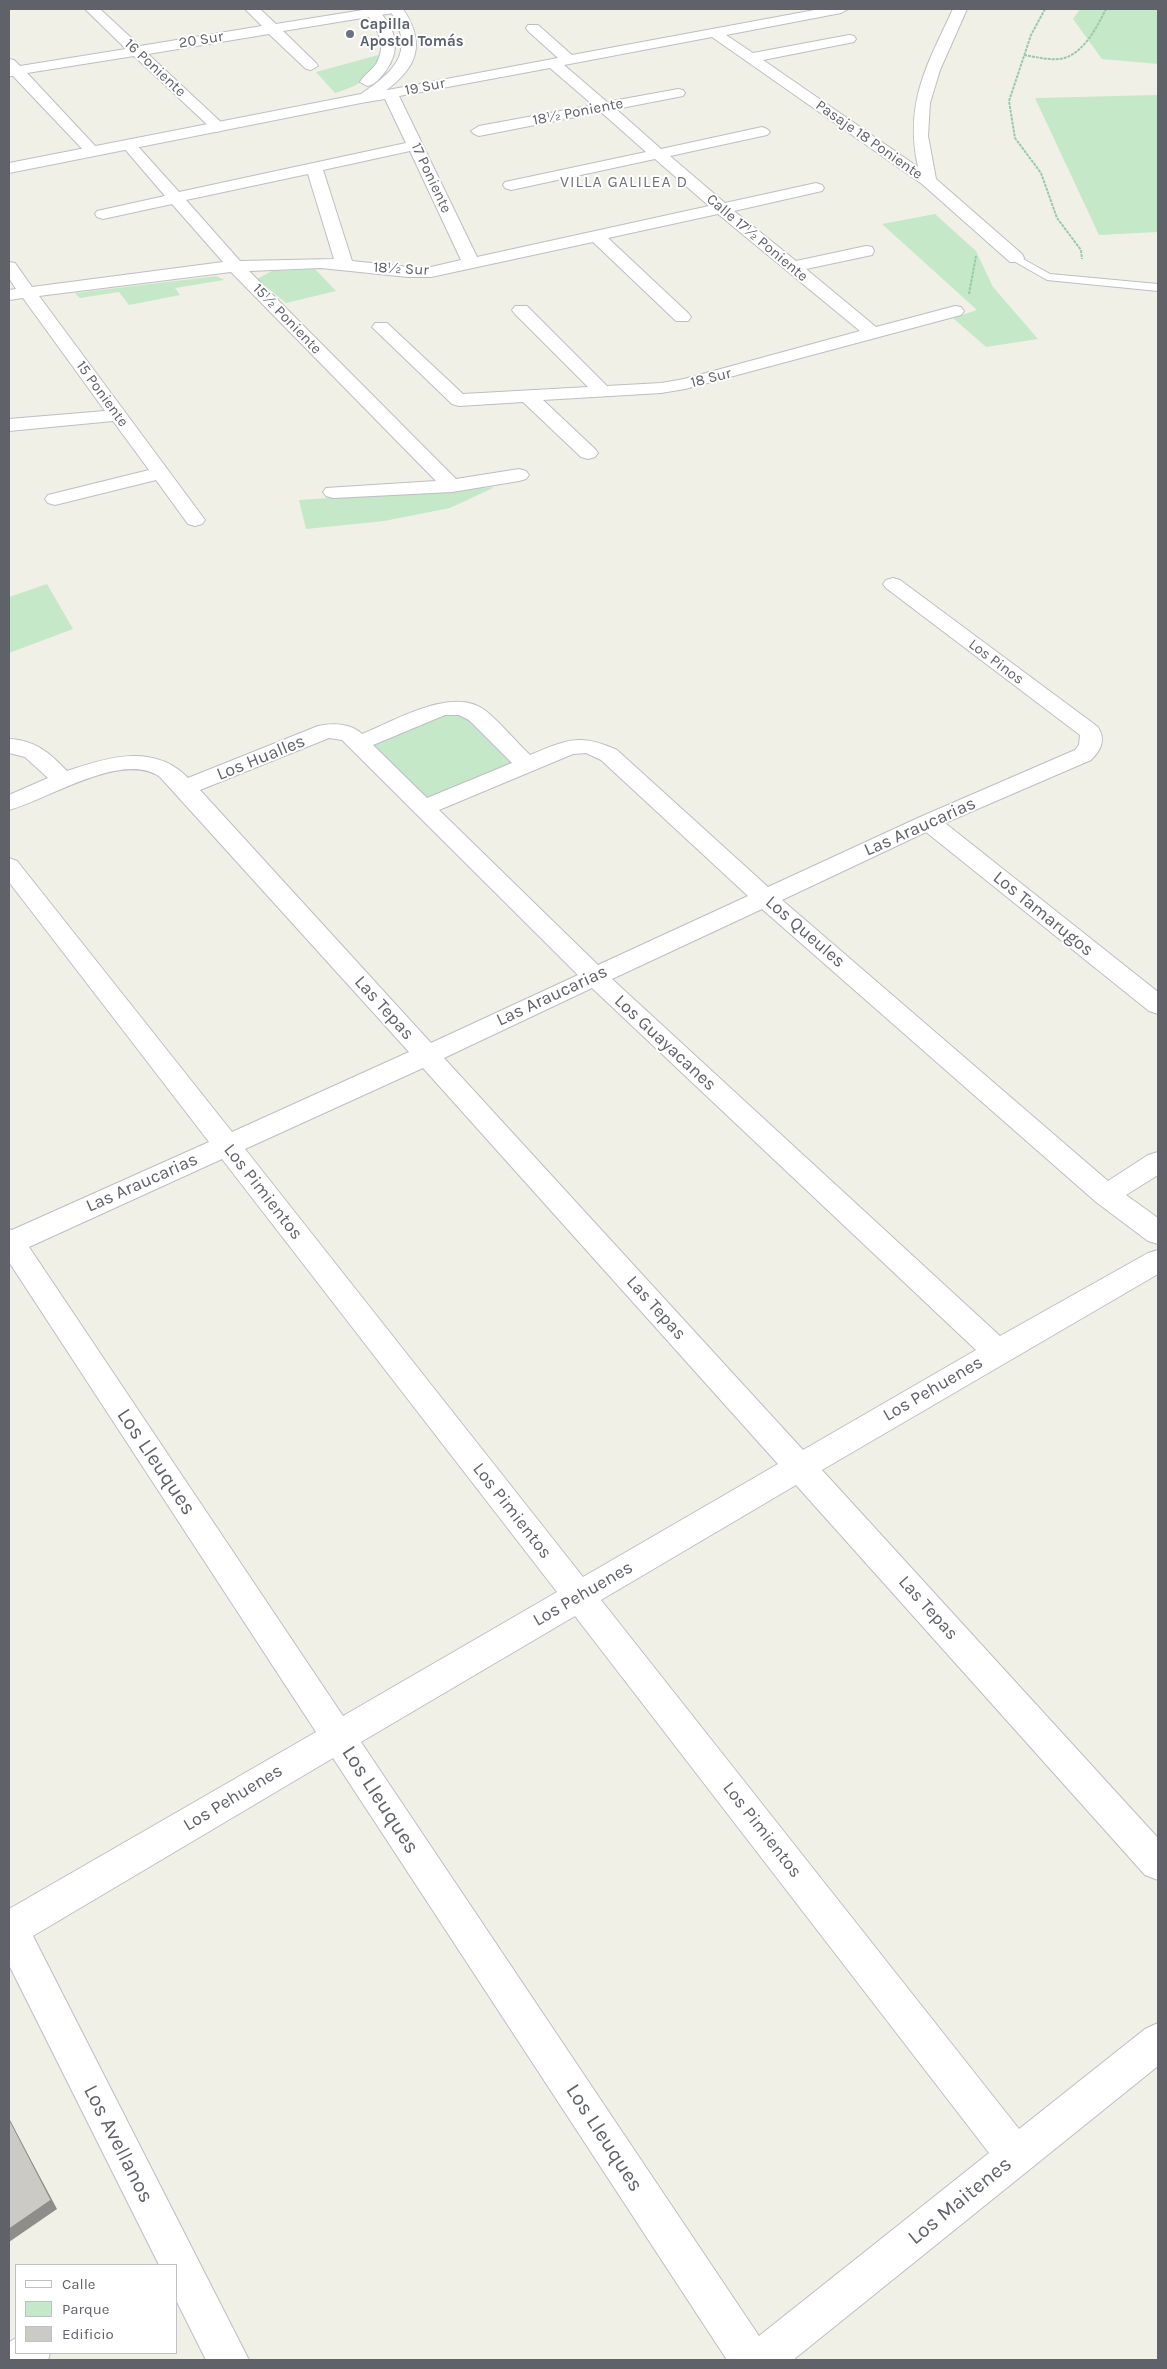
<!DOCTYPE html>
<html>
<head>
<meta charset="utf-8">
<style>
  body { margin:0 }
  #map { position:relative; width:1167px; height:2369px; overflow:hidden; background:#f1f0e7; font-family:Karla,sans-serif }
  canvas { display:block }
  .frame { position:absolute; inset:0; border:10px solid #5f6268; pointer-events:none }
  .legend { position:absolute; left:15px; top:2264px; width:162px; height:90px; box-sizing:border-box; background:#fff; border:1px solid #bfc0c3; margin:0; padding:6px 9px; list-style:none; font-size:15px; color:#5f6268 }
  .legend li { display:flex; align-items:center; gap:10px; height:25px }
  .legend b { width:25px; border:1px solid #bfc0c3 }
</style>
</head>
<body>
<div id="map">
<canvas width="1167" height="2369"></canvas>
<div class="frame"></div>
<ul class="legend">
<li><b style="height:6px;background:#fff"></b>Calle</li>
<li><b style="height:14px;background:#c4e8c8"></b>Parque</li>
<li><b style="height:14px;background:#cccac4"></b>Edificio</li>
</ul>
</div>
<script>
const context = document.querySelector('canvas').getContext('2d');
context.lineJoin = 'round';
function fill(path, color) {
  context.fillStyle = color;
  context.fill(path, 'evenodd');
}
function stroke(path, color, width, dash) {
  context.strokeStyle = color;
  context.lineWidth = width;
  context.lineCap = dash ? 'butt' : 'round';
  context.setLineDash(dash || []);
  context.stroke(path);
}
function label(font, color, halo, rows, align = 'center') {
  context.font = font + ' Karla,sans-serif';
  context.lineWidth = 4;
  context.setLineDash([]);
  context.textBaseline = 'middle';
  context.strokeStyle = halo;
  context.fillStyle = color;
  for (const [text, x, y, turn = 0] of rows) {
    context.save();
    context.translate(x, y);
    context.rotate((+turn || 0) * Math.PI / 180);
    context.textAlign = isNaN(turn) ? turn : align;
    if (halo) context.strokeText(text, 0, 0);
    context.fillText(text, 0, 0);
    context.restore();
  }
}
const green = new Path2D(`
  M1080,9h78v55l-56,-5 -29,-40z
  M393,51c-18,22 -30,34 -58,42l-19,-21z
  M1158,95v137l-59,3 -64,-137z
  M935,214l41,37 17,36 45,52 -52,8 -33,-29 24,-8 -95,-86z
  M315,269l21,22 -50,12 -29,-24 15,-8z
  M217,276l7,4 -49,8 5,7 -51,10 -10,-13 -39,6 -5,-5z
  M495,487l-45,21 -66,13 -78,8 -7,-29z
  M47,584l26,45 -64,24v-56z
  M463,708l62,55 -102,45 -64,-65z`);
const path = new Path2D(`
  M1045,9l-14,26 -22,66 6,37 26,35 16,45 24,32 1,9
  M1024,55c12,2 24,5 35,4 23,-2 38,-32 47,-50
  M969,294l7,-38`);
const lane = new Path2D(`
  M1016,255l34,19 108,10v7l-111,-11 -35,-20 -2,-2 2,-2z`);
const street = new Path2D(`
  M85,9h15l40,37 122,-20 -17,-17h15l16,15 93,-15h31l-7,4 -110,18 33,32 2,3 -7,4 -5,-1 -37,-35 -121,20 75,70 3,3 -8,5 -5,-2 -79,-74 -107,17 71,76 3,3 -3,3h-10l-75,-79h-4v-17l5,1 6,6 106,-17z
  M820,9h28l-7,4 -115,22 27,18 96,-18 5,1 2,3 -2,3 -91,18 155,107c-14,-64 9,-102 35,-158h14l-27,61 -10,33 -2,33 8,43 86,75 2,4 -2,4h-12l-88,-78 -210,-147 -148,28 43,37 71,-13 5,1 2,3 -2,3 -67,13 45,40 101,-22 5,2 3,3 -3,3 -97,21 55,47 91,-20 6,2 2,3 -2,3 -88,20 62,50 70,-15 6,1 2,4 -2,4 -66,14 70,58 79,-21 6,1 3,4 -3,4 -276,74 -24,4 -118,7 52,49 3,4 -3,4 -7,2 -7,-2 -58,-55 -64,4 -7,-2 -80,-77 3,-4h12l76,71 125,-7 -73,-73 -3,-4 3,-4h12l80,80 54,-3 23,-4 176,-48 -142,-117 -110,24 80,75 3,4 -3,4h-12l-83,-79 -162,35h-23l-87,-9 -72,3 207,208 63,-10 7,2 3,4 -3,4 -7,2 -67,11 -119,6 -7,-2 -3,-4 3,-4 110,-7 -205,-209 -192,24 166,224 -3,4 -7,2 -7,-2 -32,-44 -101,25 -7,-2 -3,-4 3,-4 101,-25 -36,-49 -104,10v-12l96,-8 -82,-113 -14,2v-10l7,-1 -7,-11v-16l6,1 17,24 191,-25 -51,-58 -69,15 -6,-2 -2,-3 2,-3 68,-15 -41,-48 -3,-3 3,-3h10l45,50 227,-49 -21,-44 -19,3 -5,-1 -2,-3 2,-3 197,-37 -30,-27 -2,-3 2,-3h10l34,30zM550,68l43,37 -114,21 -8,5 3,3 5,2 122,-24 45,40 -141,30 -2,3 2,3 6,2 144,-31 54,47 -232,51 -78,-161zM410,151l51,109 -30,7h-23l-56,-6 -29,-91zM308,174l26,85 -94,2 -54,-61z
  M893,578l7,2 198,147c8,13 3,23 -7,33l-146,63 213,169v22l-9,-3 -223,-179 -144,68 326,281 40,-26 10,-3v23l-32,20 32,23v26l-10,-3 -52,-39 -334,-293 -150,70 388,357 148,-83 10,-3v24l-336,196 336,368v42l-13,-5 -349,-390 -195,115 418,529 126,-100 13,-6v43l-365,294h-66l-394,-602 -300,178 216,424h-43l-30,-60v-35h-17l-150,-300v-56l307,-177 -307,-470v-33l3,1 197,-88 -200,-260v-24l8,3 215,271 177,-80 -249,-275c-37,-27 -113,23 -151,33v-15l39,-17 -23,-21 -16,-4v-14c26,1 41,14 58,32 41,-14 87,-28 121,7l130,-52c14,-3 33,-3 44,8 33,-13 91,-49 124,-23 16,13 29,30 44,44 37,-15 49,-22 87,-5l151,137 152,-70 155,-67 4,-5 1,-10 -194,-147 -3,-4 3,-4zM445,715h14l10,5 43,43 -85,35 -54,-53zM329,738l13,2 236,235 -147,68 -231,-253zM586,753l15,7 147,136 -150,69 -159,-155 134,-56zM592,988l384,362 -173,100 -359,-392zM423,1068l355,396 -195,113 -338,-428zM222,1159l335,433 -214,124 -314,-469zM575,1616l414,537 -230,183 -398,-594z
  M16,2338v15h34l-2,7h-39v-18z`);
const secondary = new Path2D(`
  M363,9h14c19,20 25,40 8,63 -5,6 -10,13 -18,14l-7,-4c4,-7 11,-11 16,-18 13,-22 -1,-38 -13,-55z
  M389,9h14c29,43 6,67 -32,92l-362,72v-10l352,-69c36,-24 55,-44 28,-85z`);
const shadedWall = new Path2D(`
  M9,2119l48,90 -48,33z`);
const building = new Path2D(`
  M9,2119l42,81 -42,29z`);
const markers = [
  [350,34,5,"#6b7280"]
];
const farWorshipnames = [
  ["Capilla",360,25],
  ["Apostol Tomás",360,42]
];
const farStreetnames = [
  ["20 Sur",201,40,-9],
  ["16 Poniente",155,68,43],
  ["19 Sur",425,87,-11],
  ["18½ Poniente",578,112,-11],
  ["Pasaje 18 Poniente",869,140,35],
  ["17 Poniente",431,178,65],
  ["Calle 17½ Poniente",757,238,40],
  ["18½ Sur",401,269,3],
  ["15½ Poniente",287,319,46],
  ["18 Sur",711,378,-14],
  ["15 Poniente",102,394,54],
  ["Los Pinos",996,662,37]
];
const farNeighbourhoodnames = [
  ["VILLA GALILEA D",624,182]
];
const streetNames = [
  ["Los Hualles",261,758,-22],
  ["Las Araucarias",920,827,-24],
  ["Los Tamarugos",1043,914,39],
  ["Los Queules",805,932,41],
  ["Las Araucarias",552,996,-25],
  ["Las Tepas",384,1008,48],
  ["Los Guayacanes",665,1043,43],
  ["Las Araucarias",142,1183,-24],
  ["Los Pimientos",263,1192,52],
  ["Las Tepas",656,1308,48],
  ["Los Pehuenes",933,1389,-30],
  ["Los Pimientos",512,1511,52],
  ["Los Pehuenes",583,1594,-30],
  ["Las Tepas",928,1608,48],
  ["Los Pehuenes",233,1798,-31],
  ["Los Pimientos",762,1830,52]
];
const nearStreetnames = [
  ["Los Lleuques",156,1462,56],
  ["Los Lleuques",380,1800,57],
  ["Los Lleuques",604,2138,57],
  ["Los Avellanos",118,2144,63],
  ["Los Maitenes",960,2201,-39]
];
fill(green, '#c4e8c8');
stroke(lane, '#bcbec3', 2);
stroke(street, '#bcbec3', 2);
stroke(secondary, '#bdbfc5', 2);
stroke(path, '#9bc8ad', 2, [3, 1]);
fill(lane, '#fff');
fill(street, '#fff');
fill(secondary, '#fff');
fill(shadedWall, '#8f8d89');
fill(building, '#cccac4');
stroke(building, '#8f8d89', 1);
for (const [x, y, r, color] of markers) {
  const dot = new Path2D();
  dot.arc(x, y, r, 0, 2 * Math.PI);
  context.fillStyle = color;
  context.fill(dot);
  stroke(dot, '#fff', 2);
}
label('bold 15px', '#5b616d', '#fff', farWorshipnames, 'left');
label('15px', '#5f6268', '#fff', farStreetnames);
context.letterSpacing = '1px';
label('16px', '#70747a', '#fff', farNeighbourhoodnames);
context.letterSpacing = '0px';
label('18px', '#5f6268', '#fff', streetNames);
label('21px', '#5f6268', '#fff', nearStreetnames);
</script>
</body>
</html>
